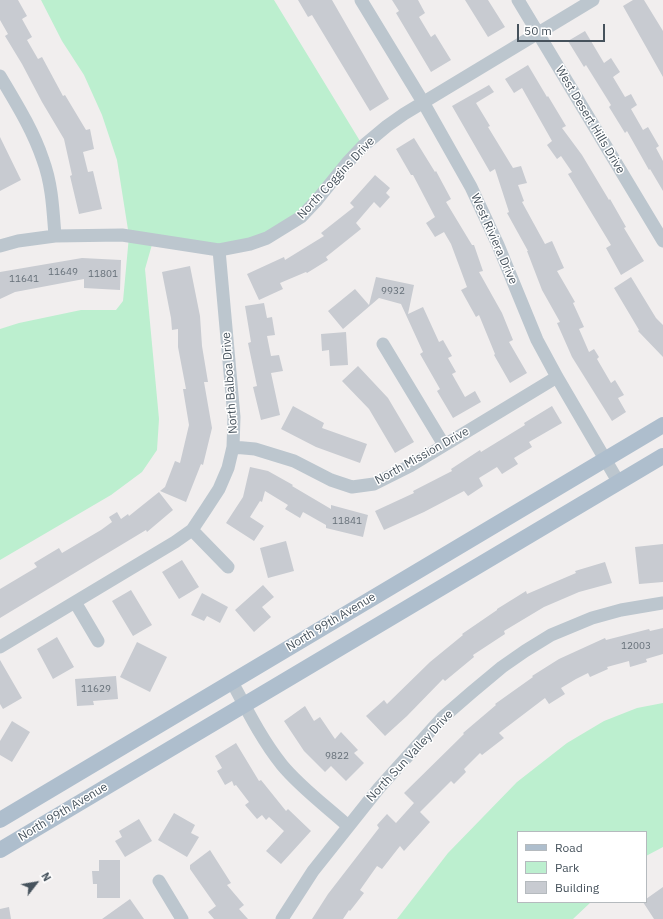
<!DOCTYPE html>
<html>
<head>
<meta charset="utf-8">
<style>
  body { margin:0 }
  #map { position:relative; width:663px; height:919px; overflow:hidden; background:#f1eeee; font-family:"IBM Plex Sans",sans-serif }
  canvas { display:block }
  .legend { position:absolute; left:517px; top:831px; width:130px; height:72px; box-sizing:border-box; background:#fff; border:1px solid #b5babe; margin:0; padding:5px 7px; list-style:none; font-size:12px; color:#46525c }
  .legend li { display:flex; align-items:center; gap:8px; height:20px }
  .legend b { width:20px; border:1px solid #b5babe }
  .north { position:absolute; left:16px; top:863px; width:40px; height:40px; -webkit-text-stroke:3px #fff; paint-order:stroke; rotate:59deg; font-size:11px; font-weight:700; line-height:16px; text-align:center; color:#46525c }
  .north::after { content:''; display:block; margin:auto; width:14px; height:18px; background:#46525c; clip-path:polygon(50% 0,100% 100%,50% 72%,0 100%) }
  .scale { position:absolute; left:517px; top:24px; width:88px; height:18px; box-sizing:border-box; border:2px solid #46525c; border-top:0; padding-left:5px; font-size:12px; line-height:14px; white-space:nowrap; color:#46525c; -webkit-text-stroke:3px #fff; paint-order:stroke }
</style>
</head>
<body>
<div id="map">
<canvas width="663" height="919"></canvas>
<ul class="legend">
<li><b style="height:5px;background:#aebecd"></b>Road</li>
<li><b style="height:11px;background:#bcefcf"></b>Park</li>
<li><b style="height:11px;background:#c8cbd1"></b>Building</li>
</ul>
<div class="north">N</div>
<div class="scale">50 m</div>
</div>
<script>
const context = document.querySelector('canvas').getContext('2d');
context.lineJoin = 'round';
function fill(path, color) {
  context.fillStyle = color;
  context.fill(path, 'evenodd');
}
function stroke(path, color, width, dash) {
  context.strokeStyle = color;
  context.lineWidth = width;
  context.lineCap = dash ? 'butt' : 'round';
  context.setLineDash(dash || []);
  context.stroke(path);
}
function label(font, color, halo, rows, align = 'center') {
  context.font = font + ' "IBM Plex Sans",sans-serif';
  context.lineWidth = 3;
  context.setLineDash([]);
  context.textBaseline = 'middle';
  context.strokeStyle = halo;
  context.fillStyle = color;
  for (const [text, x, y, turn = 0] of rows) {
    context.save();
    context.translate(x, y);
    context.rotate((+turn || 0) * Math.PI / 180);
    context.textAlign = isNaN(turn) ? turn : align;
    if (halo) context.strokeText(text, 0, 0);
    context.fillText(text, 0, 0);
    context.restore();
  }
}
const green = new Path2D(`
  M41,0h233l89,146 -80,83 -64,21 -66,-9 -8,28 14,150 -2,31 -15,22 -31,23 -111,65v-231l19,-6 62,-13h35l7,-9 6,-65 -12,-76 -15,-45 -18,-40 -22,-34z
  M663,703v144l-17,9v-24h-128v70h73l-18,17h-176l51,-66 69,-71 50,-39 37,-22 33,-13z`);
const building = new Path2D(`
  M0,0h18l9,16 -5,3 10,18 -5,3 11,19 4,-2 21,39 2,-1 21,35 4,-1 4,20 -11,3 5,20 5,-1 9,38 -23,5 -9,-38 2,-1 -8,-36 -22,-37 -20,-38 -17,-28 3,-2 -8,-14z
  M298,0h34l57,99 -19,12 -58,-96 -4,2z
  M392,0h26l7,13 -6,4 12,20 4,-3 16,26 -20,12 -35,-59 3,-2z
  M465,0h23l17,27 -17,10z
  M633,0h11l19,31v46l-40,-71z
  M585,31l19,32 7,-5 9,14 -7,5 12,20 6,-3 6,11 -6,4 12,21 5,-3 11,19 -3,2 7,13v30l-13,-22 -1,1 -22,-39 -2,2 -16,-26 2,-2 -25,-40 -2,2 -16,-26z
  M528,65l19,32 1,-1 18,30 -4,2 20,27 27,45 1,-1 16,28 -2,1 20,33 -23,14 -15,-27 5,-3 -43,-71 4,-2 -11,-16 -4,3 -10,-14 5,-4 -30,-53 -8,5 -9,-14z
  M489,85l5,7 -18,11 14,23 -2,1 25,41 8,-2 6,17 -9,2 6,16 -2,1 23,42 7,-3 12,27 -7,3 18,31 -2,1 11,24 -5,2 10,23 5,-3 5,8 -2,2 14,24 4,-3 9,15 -6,3 8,14 -14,9 -40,-64 -15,-34 3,-1 -18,-32 -15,-39h1l-21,-38 2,-1 -14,-43 -5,3 -38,-66z
  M0,137l21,43 -21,11z
  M414,138l21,34 1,-1 15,28 -5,3 26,43h2l9,26 -4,1 23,41 11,27 -4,2 18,31 -17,10 -16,-28 1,-1 -16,-39 -3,2 -15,-27 6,-3 -16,-43 -7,-12 -9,5 -9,-14 9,-6 -22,-42h-2l-15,-26z
  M375,175l15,13 -4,5 4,4 -10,11 -6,-6 -18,21 5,6 -35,28 2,3 -21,13 -1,-1 -26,11 3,6 -24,11 -12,-26 37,-17 1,3 39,-24 -3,-3 33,-26 -4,-4z
  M82,258l39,2 -1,30 -36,-2v-9l-69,13 -15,7v-27z
  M190,266l10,50 2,30 6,36h-4l8,46 -9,37 -2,-1 -15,38 -26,-11 5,-4 10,-26 5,2 9,-38 -6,-36h3l-8,-42v-18l-6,1 -1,-12 -9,-46z
  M376,277l38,8 -6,29 15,-7 16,35 4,-2 9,16 -4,2 8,14 -4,2 13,23 10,-6 6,11 -28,16 -16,-27 3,-2 -20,-35 3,-2 -22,-48 -22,-6 -36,31 -15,-18 27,-22 14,16z
  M631,277l25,41 7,7v32l-25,-26 1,-1 -25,-42z
  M264,303l3,15 5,-1 3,18 -8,1 4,20 8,-1 4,16 -12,2 9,42 -19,5 -8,-33 4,-1 -9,-43 3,-1 -6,-36z
  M346,332l2,33 -18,1 -1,-16 -7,1 -1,-17z
  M358,366l30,32 26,44 -19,11 -26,-44 -27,-28z
  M293,406l31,17 -2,5 45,16 -7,19 -44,-16 -35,-18z
  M552,406l10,17 -33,19 3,5 -18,11 4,6 -16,10 -5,-7 -18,11 4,8 -15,10 -4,-5 -40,21 -40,18 -9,-19 39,-18 -1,-2 39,-20 -1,-2 29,-19 1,2 44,-27 -1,-2z
  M250,467l18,4 25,14 -1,1 39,23v-4l37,10 -5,22 -37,-9v-3l-23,-13 -3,6 -15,-9 3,-4 -23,-14 -3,11 -2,-1 -10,16 14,9 -10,15 -28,-18 17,-26z
  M159,492l14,18 -26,22 -1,-2 -146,88v-29l37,-22 -3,-4 25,-15 3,5 39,-23 11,-8 -3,-5 8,-5 4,7 7,-5 1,2z
  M286,541l8,30 -26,7 -8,-30z
  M663,544v38l-24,2 -4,-37z
  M182,560l17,27 -20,12 -17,-27z
  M605,562l7,21 -33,9 -35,15 -40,24 1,3 -32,21 1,2 -29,24 -2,-2 -36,37 -22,20 -19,-20 18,-16 3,4 43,-42 33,-27 -1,-1 35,-24v-1l29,-18 1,3 49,-21 -1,-2z
  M263,585l11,12 -12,10 9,10 -17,15 -19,-22z
  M131,590l21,35 -19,11 -21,-35z
  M202,593l26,14 -8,16 -13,-7 -3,5 -13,-6z
  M663,628v26l-17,5 1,3 -17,5 -1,-6 -22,6 1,2 -18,8 -2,-4 -12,6 -15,9 4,6 -16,10 -4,-6 -46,35 5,5 -22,17 -2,-2 -16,16 2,3 -12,12 -3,-3 -31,31 10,10 -26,29 -4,-5 -18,23 -5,-3 -17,24 4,3 -14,18 -1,-1 -6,9h-31l16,-25 51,-66 -2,-3 10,-11 9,9 18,-20 -10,-10 60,-59 -1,-1 33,-28 -1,-1 38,-27 -1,-1 27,-17 46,-21 1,2 43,-11 1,2z
  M57,637l17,30 -21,12 -16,-30z
  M137,642l30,15 -17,35 -30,-15z
  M0,660l22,38 -19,11 -3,-5z
  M116,676l2,23 -25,2 1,4 -17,1 -2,-27z
  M305,706l9,15 6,-4 15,22 6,-7 17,18 -4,3 10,10 -18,18 -15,-15 -6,6 -21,-21 -20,-30z
  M12,721l18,11 -18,30 -12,-7v-14z
  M236,743l23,38 2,-1 25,31 2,-2 23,22 -30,33 -15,-13 18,-20 -15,-14 -3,3 -4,-5 -5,4 -12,-14 4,-3 -13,-17 -2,1 -2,-5 -7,4 -8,-14 5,-3 -7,-12z
  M174,813l21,12 -4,8 8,4 -12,20 -29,-17z
  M139,819l13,22 -27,16 -10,-16 7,-4 -3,-6z
  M210,850l21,33 -4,2 17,20 -5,4 9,10h-34l-6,-7 8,-6 -26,-37v-4z
  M99,860h21v38h-23v-14h-4l-1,-13h7z
  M663,887v32h-9l-11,-17h3v-3z
  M130,899l14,20h-42z
  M9,907l2,12h-11v-10z`);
const minor = new Path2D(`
  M361,0l62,102 48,85 27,58 39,95 20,37 62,106
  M518,0l145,241
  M0,76c16,27 33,54 43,84 9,24 10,50 12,76
  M0,246l18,-5 37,-5 67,-1 97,15 31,-6 17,-6 34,-21 16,-17 30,-37 16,-17 24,-20 17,-12 189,-114
  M383,344l61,101
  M233,447l22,2 39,12 37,19 21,7 22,-3 36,-18 147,-89
  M192,530l36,37
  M75,602l23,39
  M0,647l175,-105 17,-12 14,-21 13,-20 9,-21 5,-21 1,-30 -15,-167
  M232,682c15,28 30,58 50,83 19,23 44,41 66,61
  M159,881l23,38
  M282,919l31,-48 66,-83 63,-70 30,-26 30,-25 23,-16 26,-16 41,-17 29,-8 42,-7`);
const major = new Path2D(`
  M0,820l663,-395
  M0,850l663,-394`);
const numberNames = [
  ["11649",63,272],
  ["11801",103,274],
  ["11641",24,279],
  ["9932",393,291],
  ["11841",347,521],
  ["12003",636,646],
  ["11629",96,689],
  ["9822",337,756]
];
const streetNames = [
  ["West Desert Hills Drive",590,120,59],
  ["North Coggins Drive",336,178,-47],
  ["West Riviera Drive",494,239,66],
  ["North Balboa Drive",230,383,-94],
  ["North Mission Drive",422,456,-29],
  ["North 99th Avenue",331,622,-31],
  ["North Sun Valley Drive",410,756,-47],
  ["North 99th Avenue",63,812,-31]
];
fill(green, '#bcefcf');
fill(building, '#c8cbd1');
stroke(minor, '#bcc6ce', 13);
stroke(major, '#aebecd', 16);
label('10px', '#667079', null, numberNames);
label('12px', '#46525c', '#fff', streetNames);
</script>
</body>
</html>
